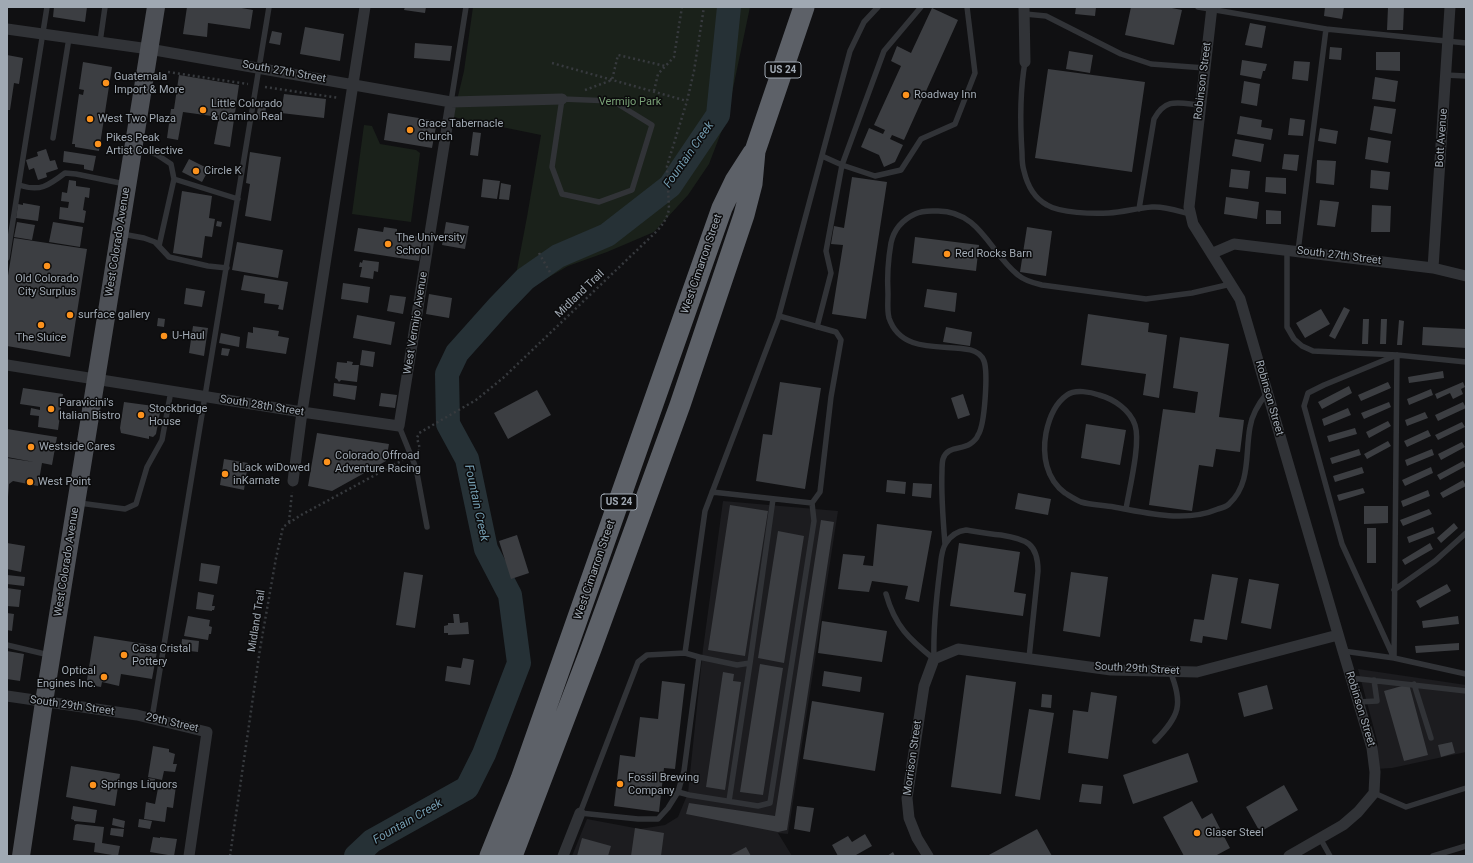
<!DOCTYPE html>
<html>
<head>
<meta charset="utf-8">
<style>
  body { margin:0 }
  #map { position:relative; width:1473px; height:863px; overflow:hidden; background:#101012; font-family:Roboto,sans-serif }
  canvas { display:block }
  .frame { position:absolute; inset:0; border:8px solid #a0a9b3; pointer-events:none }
</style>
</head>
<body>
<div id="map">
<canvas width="1473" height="863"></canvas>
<div class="frame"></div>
</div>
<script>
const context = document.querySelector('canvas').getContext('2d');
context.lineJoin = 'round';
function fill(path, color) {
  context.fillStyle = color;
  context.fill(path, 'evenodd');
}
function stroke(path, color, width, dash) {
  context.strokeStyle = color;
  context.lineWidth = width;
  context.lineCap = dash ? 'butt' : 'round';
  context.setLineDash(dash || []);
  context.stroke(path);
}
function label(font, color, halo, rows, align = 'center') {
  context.font = font + ' Roboto,sans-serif';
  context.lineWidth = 3;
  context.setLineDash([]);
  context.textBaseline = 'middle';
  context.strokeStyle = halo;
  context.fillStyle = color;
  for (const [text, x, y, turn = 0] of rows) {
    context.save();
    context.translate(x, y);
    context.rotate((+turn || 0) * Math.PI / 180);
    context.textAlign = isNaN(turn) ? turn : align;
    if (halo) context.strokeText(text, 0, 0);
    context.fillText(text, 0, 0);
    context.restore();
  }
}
const built = new Path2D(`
  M723,501l115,10 -50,323 -10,-1 14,23h-220l15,-37 53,10 25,-4 13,-8 10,-24 15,-144z
  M1358,669l108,16v67l-74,16 -17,1 3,-25z`);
const green = new Path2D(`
  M473,7h277l-23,110 -18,47 -21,31 -34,37 -47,20 -39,14 -38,22 -20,18 17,-89 14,-82 -88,-18 11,-46z
  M364,125l8,1 8,18 36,6 4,3 -9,69 -59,-8z`);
const river = new Path2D(`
  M356,856l16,-15 95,-53 17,-34 35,-91 -9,-68 -24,-46 -19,-90 -19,-35 -1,-50 10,-21 42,-47 26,-27 33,-23 49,-21 63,-49 48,-71 11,-108`);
const building = new Path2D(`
  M54,7h33l-2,15 -32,-5z
  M187,7h49l17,3 -3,19 -42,-6 -1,14 -24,-3z
  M405,7h21l-1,6 -21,-3z
  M1076,7h20l-1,9 -20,-2z
  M1131,7h36l15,3 -8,35 -49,-10z
  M1325,7h19l-2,12 -18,-3z
  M1388,7h16l-1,23h-16z
  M932,8l26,12 -54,120 -12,-5 -2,4 13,6 -8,17 -11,5 -5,-12 -18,-8 8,-19 14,6 2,-4 -11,-5 27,-59 -10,-5 6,-15 14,7z
  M1250,23l16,3 -4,22 -17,-3z
  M305,27l39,7 -4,27 -40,-7z
  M272,31l10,2 -2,12 -11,-2z
  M415,43l37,3 -2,15 -36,-3z
  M1330,47l12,1 -1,12 -12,-1z
  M1069,51l24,4 -3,18 -24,-4z
  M1376,52h24v19l-24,-1z
  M7,55l16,3 -4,26 -5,-1 -4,27h-3z
  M1242,60l25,4 -2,7h-2l-2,8 -21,-4z
  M1294,61l16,1 -2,19 -16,-2z
  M83,62l29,5 -13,84 -24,-4v-3h-3l7,-50 4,1 1,-5 -5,-1z
  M1048,69l97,13 -13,90 -97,-14z
  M179,75l60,10 -9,62 -16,-3 5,-27 -36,-5 -5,28 -11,-2 4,-29h3z
  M1375,77l23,4 -3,21 -23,-3z
  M1244,81l16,3 -3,22 -16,-3z
  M284,94l42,5 -2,19 -43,-5z
  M259,101l8,1 -3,18 -8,-1z
  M1374,106l22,3 -4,25 -22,-4z
  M388,113l49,8 -5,27 -48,-8z
  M1240,116l22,4 -1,7 12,2 -2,11 -34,-6z
  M1290,118l15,2 -2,16 -15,-1z
  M1320,128l18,3 -2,13 -18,-3z
  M473,132l8,1 -3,23 -8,-1z
  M1368,137l23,4 -3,22 -23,-4z
  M1235,139l29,5 -3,18 -29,-6z
  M46,149l4,12 5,-1 3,9 -12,4 1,4 -9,3 -4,-12 -5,2 -3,-10 12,-4 -1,-4z
  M64,151l32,5 -3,15 -9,-2v-4l-21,-3z
  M250,152l31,5 -10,64 -26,-5 5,-32 -4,-1z
  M1284,154l15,1 -2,16 -15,-2z
  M189,159l20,10 -7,13 -20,-10z
  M1317,160l19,1 -2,24 -18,-2z
  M1231,169l19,2 -2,18 -19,-2z
  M1371,170l19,2 -2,18 -18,-2z
  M852,177l35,5 -21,137 -34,-5 11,-69 -12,-1 3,-18 10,2z
  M1266,177l20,1v16l-21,-2z
  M483,179l17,2 -3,18 -16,-2z
  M69,180l7,1v5l14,2 -1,10 -4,-1 -2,13 3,1 -2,12 -25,-4 1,-12 8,1 1,-6 -8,-1 1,-9 5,1z
  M501,183l10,2 -2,15 -10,-1z
  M182,191l30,5 -3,22 6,1 -3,18 -7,-1 -3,22 -29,-5z
  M1226,197l33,5 -2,17 -33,-5z
  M1320,200l19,2 -4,25 -18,-2z
  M23,203l17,3 -2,15 -22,-3 2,-14 5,1z
  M1372,205l19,1 -1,26h-19z
  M1266,210l15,1v13h-15z
  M217,221l5,1 -1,5 -5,-1z
  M17,222l18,3 -3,15 -18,-3z
  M53,222l30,5 -3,20 -31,-5z
  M446,222l23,4 -4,23 -23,-4z
  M384,227l13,2v4l25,4 -3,24 -65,-10 4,-23 25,4z
  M1027,227l25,4 -6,45 -26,-4z
  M915,237l64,8 -3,26 -64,-8z
  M14,238l73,11 -17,108 -63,-11v-64z
  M237,242l46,8 -5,28 -46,-8z
  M363,260l16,2 -1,10 -4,-1 -1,8 -13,-2 2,-10h-3l1,-5 2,1z
  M244,275l44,7 -5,28 -5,-1 1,-4 -15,-2 1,-9 -24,-4z
  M343,283l27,4 -2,16 -27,-4z
  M186,288l19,3 -3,16 -18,-3z
  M927,289l30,4 -2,19 -31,-5z
  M429,294l23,4 -3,20 -23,-4z
  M390,295l16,2 -3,17 -16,-3z
  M1344,307l6,3 -15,29 -6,-3z
  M1321,309l9,15 -25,14 -9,-15z
  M1088,314l61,9 -1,9 19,3 -8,63 -16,-3 3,-21 -65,-9z
  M357,315l38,7 -4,23 -38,-7z
  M158,318l7,1 -1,8 -7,-1z
  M1363,319h6l-1,25h-6z
  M1381,319h6l-1,25h-6z
  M1399,320l5,1 -2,24h-5z
  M193,326l15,2 -4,28 -15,-3z
  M253,327l26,4 -1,5 11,2 -3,16 -40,-6 2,-16 5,1z
  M946,327l26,5 -2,14 -27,-4z
  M1423,327l43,2v19l-44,-3z
  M221,333l19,4 -1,10 -20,-4z
  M1180,337l49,7 -10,73 25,3 -4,32 -24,-3 -3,18 -14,-2 -7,46 -43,-6 14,-96 32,4 3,-21 -25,-4z
  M222,348l8,1 -2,7 -7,-1z
  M362,350l13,2 -2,15 -13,-2z
  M347,361l6,1 -1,3h7l-2,17 -16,-2 -2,2 -2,-3 -2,-1 2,-16 10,1z
  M1443,371l1,7 -35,5 -1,-6z
  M780,382l41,6 -16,101 -49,-8 7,-47 9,1z
  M1388,382l3,6 -30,13 -3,-6z
  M1463,382l2,5 -4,2 2,5 -10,5 -3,-6 -13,6 -2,-5z
  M334,383l23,3 -2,14 -22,-4z
  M1349,386l3,7 -30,16 -4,-7z
  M23,388l40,6 -5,36 -20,-3 1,-11 -9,-1 1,-7 9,2v-3l-20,-3z
  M1431,389l2,6 -24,10 -2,-6z
  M537,390l14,25 -43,24 -14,-26z
  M381,393l16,2 -2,13 -16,-2z
  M963,394l7,21 -12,4 -7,-21z
  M124,402l37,5 -5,27 -3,3 -4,-1v3l-28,-6 -1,-5z
  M1389,402l2,5 -27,12 -3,-6z
  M1463,402l3,6 -28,13 -3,-6z
  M1348,408l3,7 -27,11 -2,-7z
  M1425,412l3,6 -21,8 -2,-6z
  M1388,421l3,5 -22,12 -3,-6z
  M1462,422l3,5 -27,13 -3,-5z
  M1086,424l40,6 -6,35 -39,-7z
  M1355,428l2,6 -28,8 -2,-6z
  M7,429l50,8 -5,28 -10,-2 -4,23 -25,-5 -4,3 -1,13 -1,-39 27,4 -27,-5z
  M1428,430l3,6 -24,11 -3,-6z
  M317,433l72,11 -3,17 -54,30 -24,-5z
  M1388,441l3,5 -24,13 -3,-5z
  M1462,442l3,5 -24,13 -3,-6z
  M1359,449l2,6 -29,9 -2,-6z
  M1432,449l2,6 -27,11 -2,-6z
  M224,459l24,4 -4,27 -24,-5z
  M1463,461l3,5 -26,14 -3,-5z
  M1362,467l2,6 -29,9 -2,-6z
  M1431,467l2,6 -28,13 -3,-6z
  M887,480l19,2 -1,12 -19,-2z
  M1463,480l3,6 -23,12 -3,-5z
  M913,483l19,1 -1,14 -19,-2z
  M1363,488l2,5 -26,8 -2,-6z
  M1428,490l2,6 -27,11 -2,-6z
  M1018,493l33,6 -3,16 -33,-6z
  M730,505l38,6 -23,145 -37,-6z
  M1364,506h24v17l-24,1z
  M1429,509l3,5 -29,12 -3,-6z
  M821,520l13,2 -47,308 -9,2 -92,-18 3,-11 86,13z
  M1454,523l4,5 -17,15 -4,-5z
  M877,524l55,7 -13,71 -14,-3 3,-13 -36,-5 -3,11 -31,-3 5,-35 22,2 -2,9 10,1z
  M1433,527l2,6 -26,10 -2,-6z
  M1367,528h9v35h-9z
  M778,531l26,5 -20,127 -26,-5z
  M517,535l12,38 -18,6 -12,-38z
  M7,543l18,3 -4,26 -14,-3z
  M959,543l61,9 -6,40 12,2 -3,22 -73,-10z
  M1430,543l3,6 -28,16 -3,-5z
  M201,563l19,3 -3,18 -18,-3z
  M404,572l19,3 -8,53 -19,-3z
  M1071,572l37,5 -8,60 -37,-6z
  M1212,574l26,4 -11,62 -24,-4 -1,7 -12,-2 4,-22 10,1z
  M7,575l18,2 -1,9 -17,-2z
  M1249,579l30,5 -8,45 -30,-6z
  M1447,584l4,7 -31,17 -4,-7z
  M7,588l14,2 -2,17 -12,-1z
  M198,592l16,3 -2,11h3l-1,4h-2v1l-16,-2z
  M7,613l7,1 -2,17 -5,-1z
  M453,614h6l1,9 8,-1 1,12 -21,1v-2h-4v-7l4,-1v-2h6z
  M188,616l22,4 -1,6 3,1 -1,7h-2l-1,6 -24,-4z
  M1458,616l1,8 -36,4 -1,-7z
  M822,621l65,10 -5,31 -64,-9z
  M94,636l64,10 -6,33 -31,-5 -2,12 -17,-4 -1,5 -6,-1v-3l-8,-3z
  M182,639l17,2 -1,11 -17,-2z
  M1459,643v7l-43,3 -1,-7z
  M7,651l17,3 -4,27 -13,-2z
  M463,658l11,2 -4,25 -25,-4 2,-15 14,2z
  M760,664l23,4 -20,127 -23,-3z
  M824,671l38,6 -2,15 -38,-6z
  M723,672l11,2 -1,7 8,1 -16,108 -19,-3z
  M966,675l50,7 -15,112 -50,-7z
  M662,681l23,3 -10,85 -11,-1 -5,44 -45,-6 6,-51 15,2 5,-40 18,2z
  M1409,684l19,71 -24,6 -20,-70z
  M1267,685l6,24 -29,8 -6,-24z
  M1091,692l26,4 -9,63 -40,-6 5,-43 15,2z
  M1042,694l10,1 -1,13 -10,-1z
  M812,701l72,12 -9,58 -72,-12z
  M1029,709l25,4 -14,87 -25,-4z
  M1452,742l3,11 -14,4 -3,-12z
  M153,746l16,3v3l6,2 -2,10h4l-2,8 -11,-1 -2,9 -14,-3z
  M1188,753l10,29 -65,22 -10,-29z
  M71,766l49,8 -5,32 -49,-9z
  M148,778l7,1 -1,6 -6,-1z
  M159,783l17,3 -3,22 -6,-1 -2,15 -21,-3 2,-17 9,2z
  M1082,784l21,2 -2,18 -22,-2z
  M1284,785l14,25 -38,22 -14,-25z
  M1192,801l10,18 10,-6 18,35 -15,8h-31l-21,-39z
  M73,806l24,4 -2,13 -21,-2v-1l-3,-1z
  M797,806l17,2 -4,24 -16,-3z
  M113,818l12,3 -1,7 -12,-3z
  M139,819l13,2 -2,8 -12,-2z
  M77,824l27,3 -2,16 18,3 -2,10 -24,-4 1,-9 -22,-3 2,-15z
  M111,828l13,1 -1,8 -13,-2z
  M635,828l29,5 -3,23h-30z
  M1037,829l15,27h-65z
  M865,834l7,12 -16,9 1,1h-19l-6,-11 16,-9 4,6z
  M153,837l7,1v-1l17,2 -3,17 -24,-4z
  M582,838l29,8 -3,10h-31z
  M746,847l5,9h-22z
  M893,852l2,4h-8z`);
const path = new Path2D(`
  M552,63l135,38
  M168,72l80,12
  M265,87l74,11
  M585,90l27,-10 6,-25 47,11
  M654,91l4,-17 16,-17 8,-50
  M539,253l12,21
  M418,451l2,-2 -3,-11 2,-5 57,-33 27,-22 154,-147c6,-7 10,-12 12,-22l-2,-43 20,-65 7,-30 10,-64
  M289,522l3,-30
  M230,856l30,-207 16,-91 7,-31 18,-12 102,-55`);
const lane = new Path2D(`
  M1198,7l128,22
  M1025,14l21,2 75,38 30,10 54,4
  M100,42l5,-35
  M1025,62c-5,29 -5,61 -3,91 0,5 0,12 2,18 3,13 10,27 23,34 13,8 46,9 62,8 15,-1 28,-5 43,-6 13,-1 26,4 38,7
  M1445,75l21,1
  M562,99l51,2 39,24 -20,65 -33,12 -37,-8 -10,-27z
  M451,102l15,-95
  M53,138l16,-100
  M136,148l20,6 15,10 3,15 64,20
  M822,156l20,9 42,-114 37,-44
  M19,185c21,7 29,1 46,-12l11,1 49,10
  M1139,209l15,-90c12,-22 25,-16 46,-14
  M122,234l22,4 11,4 14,15 39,9 19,2
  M159,246l15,-67
  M1287,250v77l7,12 8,7 11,5 84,4 69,7
  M1298,251l28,-222 140,14
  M7,258l40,-251
  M817,327l14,-54 -5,-22 16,-86 33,11 26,-6 20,-31 34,-15 20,-51 -8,-66
  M399,426l17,42 11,59
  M712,492l100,11 8,-11 11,-95 10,-57 -5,-8 -57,-16
  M79,503l46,6 11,-5 11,-37 15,-27 9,-49
  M1126,509c3,-19 15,-66 9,-84 -5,-15 -21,-26 -36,-30 -8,-3 -24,-6 -32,0 -13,9 -18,23 -21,38 -4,22 0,46 19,60 5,3 11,7 16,9 10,3 22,3 33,5 34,6 71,16 104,2 4,-1 8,-2 11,-5 22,-20 16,-50 21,-77 2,-13 9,-24 17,-34
  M945,544c-2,-24 -4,-49 -3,-73 0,-3 0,-8 1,-12 4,-13 18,-9 27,-15 3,-2 7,-6 8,-9 7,-10 10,-63 6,-74 -10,-28 -79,5 -95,-43 -2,-7 -1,-17 -1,-24 -1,-18 0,-34 3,-51 3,-14 11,-23 24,-29 8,-4 15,-3 23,-3 42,0 52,42 80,64 7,6 15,8 24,10l104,14 46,-6 39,-9
  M1394,590l41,-29 31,-28
  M886,594c9,32 23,45 48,65
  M7,645l42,10
  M1343,651l51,7 -52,-114 -38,-138 4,-13 16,-8 73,-30 -3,303 72,16
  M685,653l14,4 -15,114 -6,21 -10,16 -10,11h-20l-58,-6 58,-151 9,-7 38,-2 20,-142 73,-192 72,-268 14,-29 14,-15
  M699,657l38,8 13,-2 23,-164
  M934,659c-1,-31 2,-59 6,-90 1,-8 1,-19 6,-26 5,-8 12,-12 20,-13 12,2 23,4 35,5 25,4 37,8 37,36l-9,87
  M1351,678l115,13
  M1414,684l17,54
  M1358,702l19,-1 -3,-21
  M152,718l117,-711
  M1155,741c24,-25 29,-36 15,-70
  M678,792l11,3 69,11 12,-3 44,-282 -2,-18
  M1374,793l32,14 60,-19
  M729,801l21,-138
  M1320,838l10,18
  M1433,856l33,-10`);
const street = new Path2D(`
  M1024,7l1,55
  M1212,7l-23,200 4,17 47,75 103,352 29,97 3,24 -1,21 -16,19 -15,13 -54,31
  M7,29l142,20 302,53 111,-3
  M1213,253l21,-9 199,24 33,8
  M1433,268l17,-261
  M7,365l295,47 97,14 52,-324
  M293,481l9,-69 63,-405
  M7,696l130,19 70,17 -18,124
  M563,856l17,-43
  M928,856l-11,-18 -8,-20 -2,-20 17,-112 10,-27 24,-10 153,21 86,2 141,-37`);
const primary = new Path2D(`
  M21,856l23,-154 112,-695`);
const highway = new Path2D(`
  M490,856l31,-77 201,-571 13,-27 18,-28
  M512,856l79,-207 89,-244 64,-190 8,-31 3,-33 49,-144`);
const markers = [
  [106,83,4,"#fc921d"],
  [906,95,4,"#fc921d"],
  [203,110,4,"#fc921d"],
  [90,119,4,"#fc921d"],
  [410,130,4,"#fc921d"],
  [98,144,4,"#fc921d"],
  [196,171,4,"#fc921d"],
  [388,244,4,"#fc921d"],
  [947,254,4,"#fc921d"],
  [47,266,4,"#fc921d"],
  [70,315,4,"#fc921d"],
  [41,325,4,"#fc921d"],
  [164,336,4,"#fc921d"],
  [51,409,4,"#fc921d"],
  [141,415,4,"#fc921d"],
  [31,447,4,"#fc921d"],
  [327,462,4,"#fc921d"],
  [225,474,4,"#fc921d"],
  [30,482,4,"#fc921d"],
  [124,655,4,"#fc921d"],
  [104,677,4,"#fc921d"],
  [620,784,4,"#fc921d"],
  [93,785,4,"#fc921d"],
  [1197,833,4,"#fc921d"]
];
const shields = [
  [783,70,36],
  [619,502,36]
];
const shieldNames = [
  ["US 24",783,70],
  ["US 24",619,502]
];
const streetNames = [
  ["South 27th Street",284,72,10],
  ["Robinson Street",1203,81,-83],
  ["Bott Avenue",1442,138,-86],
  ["West Colorado Avenue",118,242,-81],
  ["South 27th Street",1339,256,7],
  ["West Cimarron Street",702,264,-71],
  ["Midland Trail",580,294,-44],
  ["West Vermijo Avenue",416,323,-81],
  ["Robinson Street",1269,398,74],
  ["South 28th Street",262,406,9],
  ["West Colorado Avenue",67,562,-81],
  ["West Cimarron Street",595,570,-71],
  ["Midland Trail",257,621,-81],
  ["South 29th Street",1137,669,3],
  ["South 29th Street",72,706,8],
  ["Robinson Street",1360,709,73],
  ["29th Street",172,723,13],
  ["Morrison Street",913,758,-82]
];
const poiNames = [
  ["Guatemala",114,77],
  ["Import & More",114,90],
  ["Roadway Inn",914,95],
  ["Little Colorado",211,104],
  ["& Camino Real",211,117],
  ["West Two Plaza",98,119],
  ["Grace Tabernacle",418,124],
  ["Church",418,137],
  ["Pikes Peak",106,138],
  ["Artist Collective",106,151],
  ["Circle K",204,171],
  ["The University",396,238],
  ["School",396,251],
  ["Red Rocks Barn",955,254],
  ["Old Colorado",47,279,"center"],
  ["City Surplus",47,292,"center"],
  ["surface gallery",78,315],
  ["U-Haul",172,336],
  ["The Sluice",41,338,"center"],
  ["Paravicini's",59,403],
  ["Italian Bistro",59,416],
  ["Stockbridge",149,409],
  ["House",149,422],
  ["Westside Cares",39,447],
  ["Colorado Offroad",335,456],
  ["Adventure Racing",335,469],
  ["bLack wiDowed",233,468],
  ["inKarnate",233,481],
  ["West Point",38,482],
  ["Casa Cristal",132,649],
  ["Pottery",132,662],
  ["Optical",96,671,"right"],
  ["Engines Inc.",96,684,"right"],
  ["Fossil Brewing",628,778],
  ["Company",628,791],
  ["Springs Liquors",101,785],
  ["Glaser Steel",1205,833]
];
const parkNames = [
  ["Vermijo Park",630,102]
];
const waterNames = [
  ["Fountain Creek",689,155,-55],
  ["Fountain Creek",476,503,78],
  ["Fountain Creek",408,822,-30]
];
fill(built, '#1c1c1f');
fill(green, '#1a211a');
stroke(river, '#263136', 24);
fill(building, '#3c3e42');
stroke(path, '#373a3e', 2.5, [2, 3]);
stroke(lane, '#313337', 5.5);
stroke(street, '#313337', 11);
stroke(primary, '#4d5056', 18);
stroke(highway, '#5d6168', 21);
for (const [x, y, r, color] of markers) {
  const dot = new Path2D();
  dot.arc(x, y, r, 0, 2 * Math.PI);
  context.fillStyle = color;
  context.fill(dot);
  stroke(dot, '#0b0b0c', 1.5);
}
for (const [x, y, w] of shields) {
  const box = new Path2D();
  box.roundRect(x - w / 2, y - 8, w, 16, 3);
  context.fillStyle = '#0b0b0c';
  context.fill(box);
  stroke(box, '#a0a9b3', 1);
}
label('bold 10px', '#a0a9b3', null, shieldNames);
label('11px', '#a0a9b3', '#0b0b0c', streetNames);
label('11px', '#a0a9b3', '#0b0b0c', poiNames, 'left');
label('11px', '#79a076', '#0b0b0c', parkNames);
label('italic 12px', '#749db1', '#0b0b0c', waterNames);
</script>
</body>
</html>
